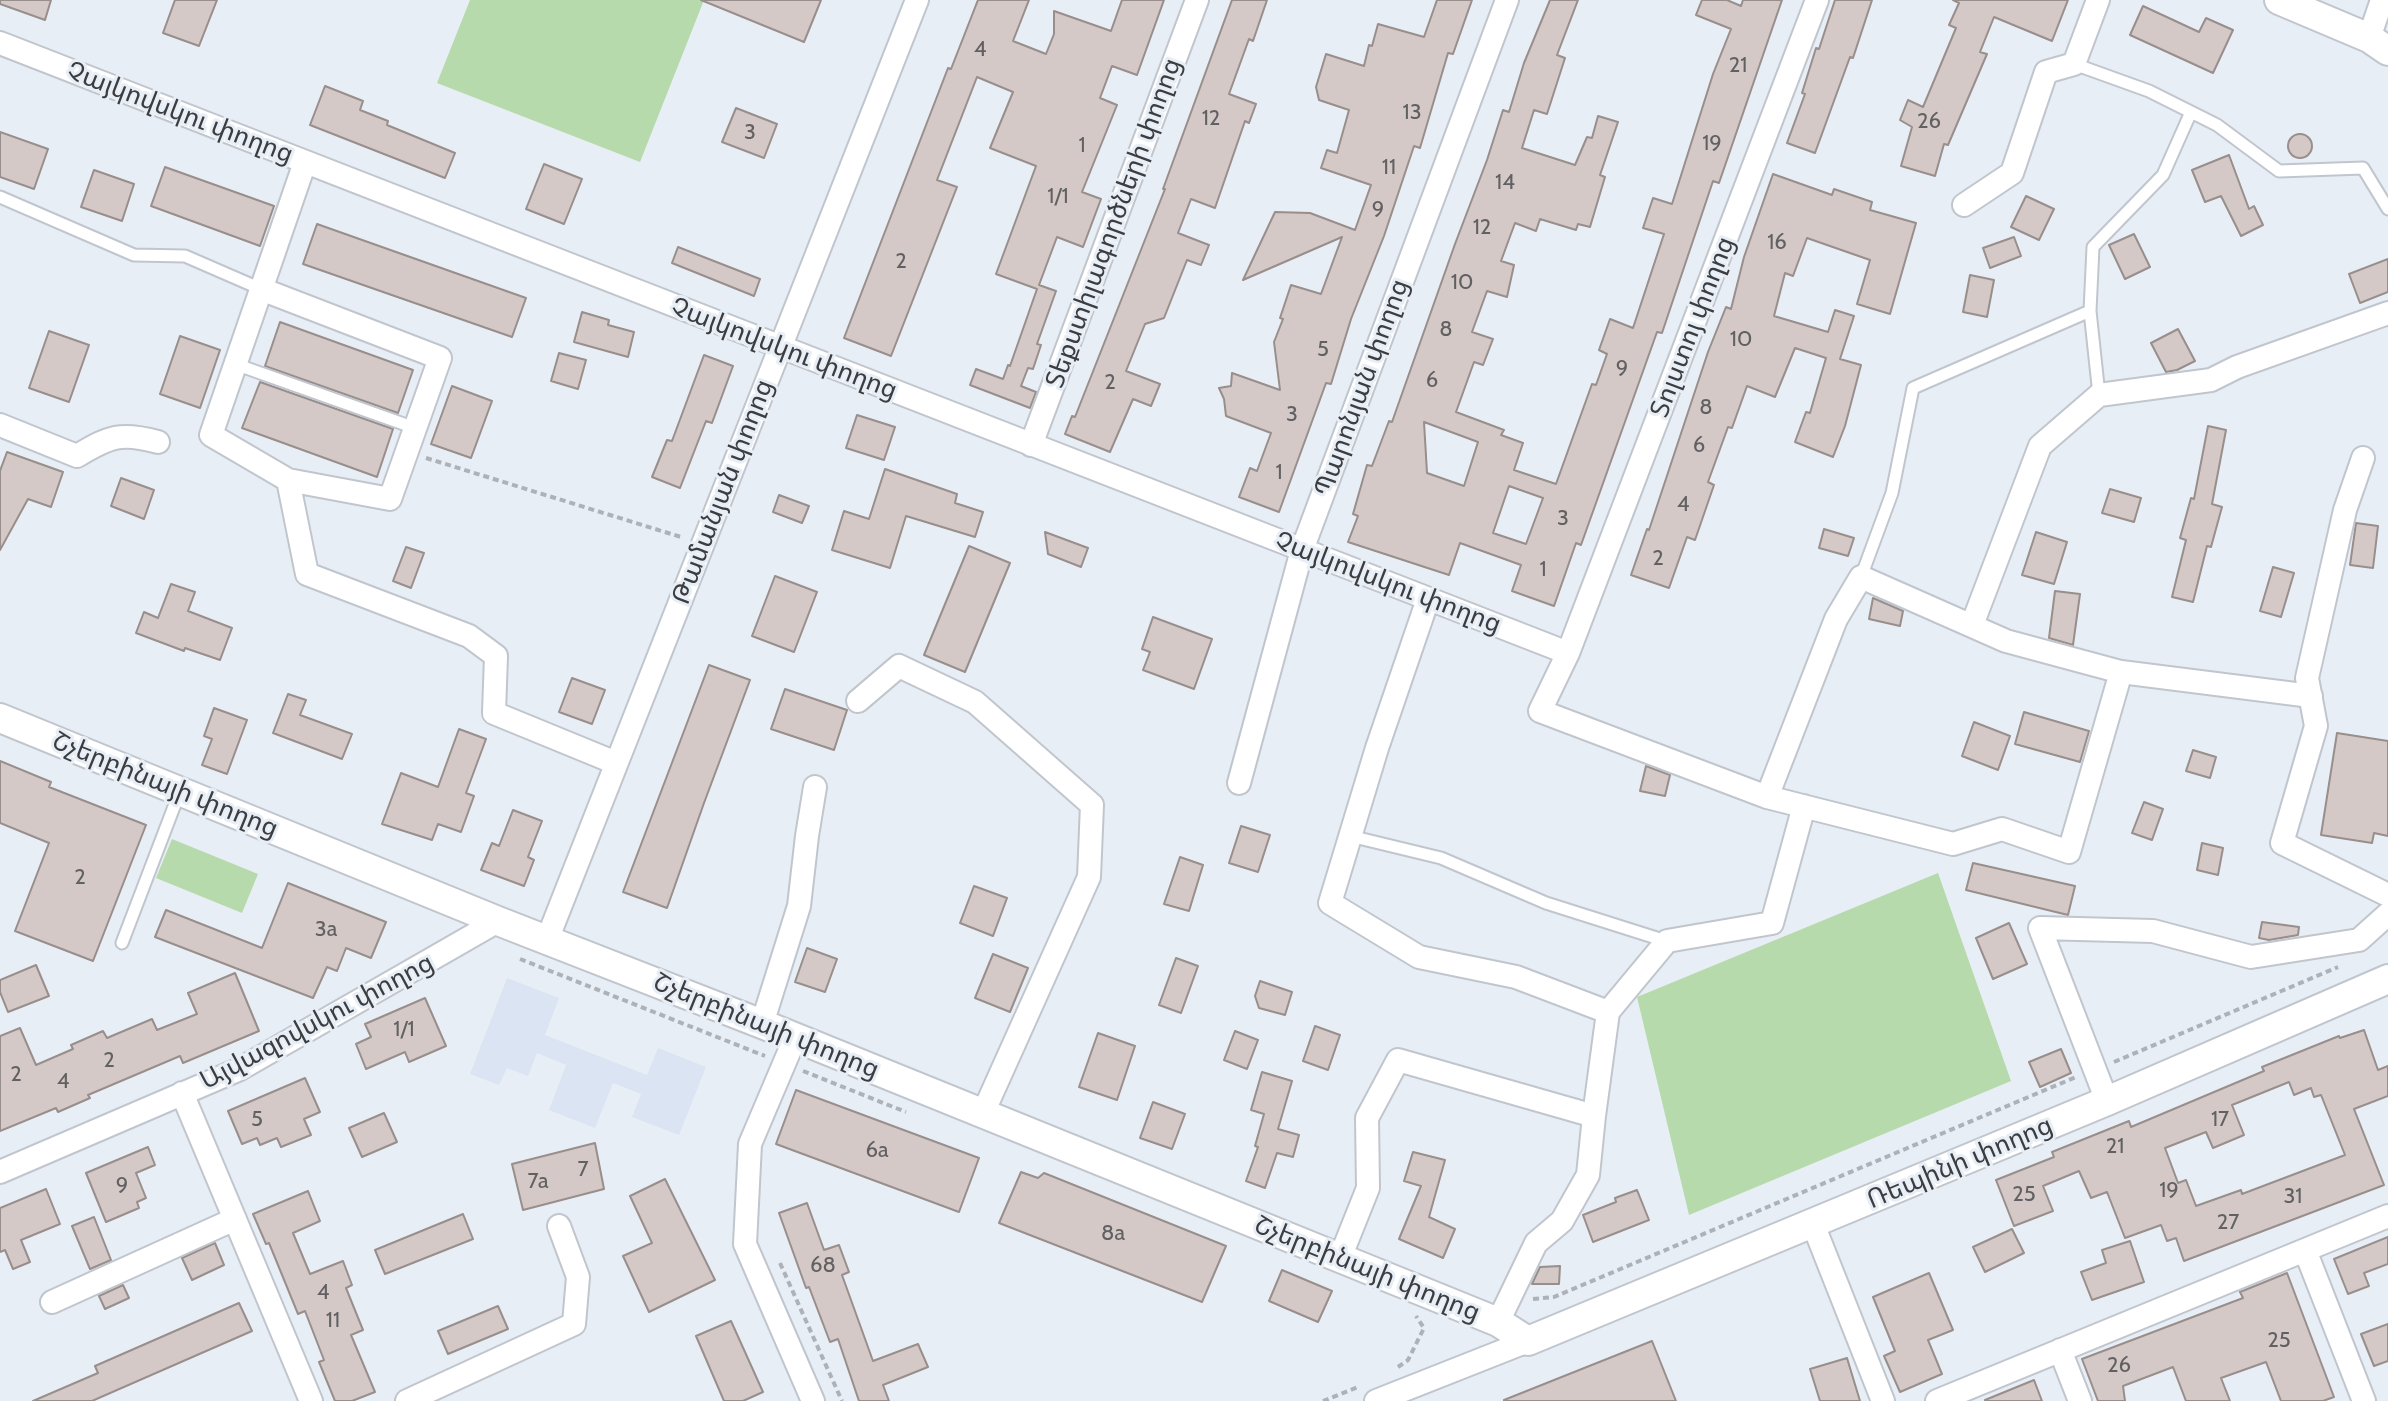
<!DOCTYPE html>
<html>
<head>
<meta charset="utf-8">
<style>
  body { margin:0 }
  canvas { display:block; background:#e8eef6 }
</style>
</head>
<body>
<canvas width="2388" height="1401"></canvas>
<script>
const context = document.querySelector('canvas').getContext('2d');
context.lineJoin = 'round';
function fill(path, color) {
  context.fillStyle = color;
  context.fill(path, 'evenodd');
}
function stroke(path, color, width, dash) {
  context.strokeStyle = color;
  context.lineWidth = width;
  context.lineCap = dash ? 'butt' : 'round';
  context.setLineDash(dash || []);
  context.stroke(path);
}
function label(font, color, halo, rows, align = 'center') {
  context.font = font + ' Cabin,"Noto Sans Armenian",sans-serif';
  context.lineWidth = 6;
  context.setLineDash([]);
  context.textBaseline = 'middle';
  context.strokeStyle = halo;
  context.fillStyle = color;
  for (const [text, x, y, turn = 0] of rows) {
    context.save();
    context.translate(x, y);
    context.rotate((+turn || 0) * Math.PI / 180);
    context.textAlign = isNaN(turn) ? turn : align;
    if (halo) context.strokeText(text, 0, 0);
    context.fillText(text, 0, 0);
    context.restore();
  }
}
const built = new Path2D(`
  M507,978l52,20 -14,37 102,40 11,-27 48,19 -27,68 -47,-18 9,-23 -28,-11 -18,45 -46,-18 17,-45 -29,-12 -9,23 -21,-8 -8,17 -29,-11z`);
const green = new Path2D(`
  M470,0h234l-64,162 -203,-79z
  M172,839l86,35 -16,39 -86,-35z
  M1938,873l73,208 -322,134 -52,-218z`);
const building = new Path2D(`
  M0,0h51l-6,20 -45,-16z
  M175,0h42l-18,46 -36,-13z
  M701,0h120l-17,42z
  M978,0h51l-16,41 33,13 8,-20v-23l57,20 11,-31h42l-27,75 -25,-9 -12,32 17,7 -35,87 19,7 -18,48 -26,-10 -18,48 17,6 -19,53 4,1 -8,24 -5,-1 -7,18 15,6 -6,16 -60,-23 6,-16 27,10 5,-14 2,1 27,-77 -41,-15 40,-108 -46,-18 23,-56 -36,-15 -40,103 20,7 -66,169 -47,-18 104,-270 3,1z
  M1232,0h35l-14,41 -4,-2 -20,55 27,10 -7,19 -4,-2 -30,87 -24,-9 -13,34 31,12 -8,20 -14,-5 -23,58 -19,6 -19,47 34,13 -9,22 -18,-7 -23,53 -45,-18 7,-18 3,1 90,-228h-2z
  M1437,0h35l-19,54 -5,-1 -28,95 -6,-2 -30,90 -33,83 -20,65 -5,-1 -47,129 -40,-15 11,-29 7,3 14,-38 -45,-17 -2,-17 -5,-11 12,-2 1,-13 48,17 -6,-48 9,-23 -3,-1 11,-33 30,9 21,-57 -99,43 32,-68 35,1 45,17 16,-45 -50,-17 6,-18 10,3 12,-43 -30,-10 -3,-13 10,-33 38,12 5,-21 3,1 6,-22 46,13z
  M1550,0h28l-21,55 8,3 -18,56 -13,-4 -12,38 53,17 12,-28 5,1 6,-22 20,6 -18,53 5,2 -15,50 -12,-3 -2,6 -36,-11 -4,12 -21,-8 -14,38 13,4 -7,32 -20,-6 -15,41 21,7 -10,26 -9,-3 -18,50 48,18 -3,5 22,8 -9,27 42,14 36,-100 4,1 11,-31 -8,-4 11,-31 23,9 31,-94 -21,-6 10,-30 19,6 41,-130 18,-45 -35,-14 6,-15h25l14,6 2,-6h39l-63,183 -6,-2 -51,152 -5,-1 -76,213 -5,-2 -22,63 -42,-15 9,-26 -61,-22 -11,32 -101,-33 10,-26 -5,-2 14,-49 5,1 17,-45 3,1 63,-178 32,-84 16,-50 6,2 15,-49zM1424,422l54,20 -14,44 -37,-13zM1509,486l34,12 -17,46 -33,-11z
  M1835,0h37l-19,58 -3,-1 -35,96 -28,-10 18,-49 -3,-1 14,-45 3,1z
  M1953,0h115l-16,41 -58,-24 -14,35 7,2 -39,91 -4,-1 -9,32 -34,-10 11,-39 -12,-7 8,-20 15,7 33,-79 -7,-3 10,-22z
  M2143,6l56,26 7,-14 27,12 -20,43 -83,-38z
  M325,86l38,15 -3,9 28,11 -1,4 68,28 -10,25 -135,-53z
  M736,108l41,16 -13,34 -42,-16z
  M0,132l48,17 -14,40 -34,-12z
  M2288 146a12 12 0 1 1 24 0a12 12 0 1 1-24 0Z
  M2229,155l20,54 5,-3 9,19 -22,11 -20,-40 -16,6 -13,-32z
  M544,164l38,15 -18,45 -38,-15z
  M165,167l109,39 -14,40 -109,-40z
  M94,170l40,14 -12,37 -41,-14z
  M1773,174l59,21 2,-6 38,13 -2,8 46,13 -26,91 -33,-10 13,-44 -63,-22 -14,38 -8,-3 -11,43 54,16 7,-22 19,6 -14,43 21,6 -16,61 -12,31 -38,-15 11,-30 4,1 16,-55 -31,-10 -20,49 -28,-11 -15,42 -4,-1 -20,55 6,3 -19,55 -8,-3 -18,51 -38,-13 16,-46 2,1 59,-178 18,-45 5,2 13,-52z
  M2026,196l28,13 -15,31 -28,-13z
  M317,224l209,74 -14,39 -209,-73z
  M2134,234l16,33 -25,12 -16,-34z
  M2014,237l7,19 -31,12 -7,-20z
  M678,247l82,32 -6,17 -82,-33z
  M2388,259v33l-28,11 -11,-29z
  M1970,275l24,5 -7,37 -24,-5z
  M582,312l27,8 -1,5 26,7 -6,25 -54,-15z
  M280,322l133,48 -15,43 -133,-47z
  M2178,329l17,32 -18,9 -11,2 -15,-29z
  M49,331l40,14 -20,57 -40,-14z
  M180,336l40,14 -20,58 -40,-14z
  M559,353l27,7 -8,29 -27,-8z
  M704,355l29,11 -21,57 -6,-2 -26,67 -28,-11 15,-37 5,1z
  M260,382l133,47 -16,48 -135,-49z
  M452,386l40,15 -21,57 -40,-14z
  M857,415l38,12 -11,33 -38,-12z
  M2208,426l18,4 -14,74 10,3 -11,40 -4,-1 -14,56 -21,-5 14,-57 -6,-2 11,-40 3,1z
  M7,452l56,20 -12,35 -23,-8 -28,51v-79z
  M885,469l72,25 -2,9 28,9 -8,25 -69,-21 -16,52 -58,-18 12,-39 25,8z
  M121,478l33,12 -10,29 -33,-13z
  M2110,489l31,9 -7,24 -32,-9z
  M779,495l30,11 -7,17 -29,-11z
  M2356,523l22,3 -5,42 -23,-3z
  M1824,529l30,9 -6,18 -29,-8z
  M1045,532l43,16 -7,19 -33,-13z
  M2036,532l31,10 -13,42 -32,-9z
  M969,546l41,17 -45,109 -41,-17z
  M406,547l18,6 -13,35 -18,-7z
  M2273,567l21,6 -13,44 -21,-6z
  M775,576l42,16 -23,60 -42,-16z
  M171,584l24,8 -7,19 44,17 -12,32 -35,-12 -1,3 -48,-18 8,-21 14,6z
  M2055,591l25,3 -7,51 -24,-7z
  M1873,598l30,13 -3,15 -31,-7z
  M1153,617l59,22 -18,50 -51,-19 7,-18 -8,-3z
  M709,665l41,15 -46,123 -37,105 -44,-16z
  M572,678l33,12 -13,34 -33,-12z
  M785,689l62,21 -13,40 -63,-21z
  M288,694l18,6 -6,15 52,19 -10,25 -69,-26z
  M214,708l33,12 -20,54 -25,-9 10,-26 -8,-3z
  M2024,712l65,19 -9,31 -65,-18z
  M1974,722l36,14 -12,34 -36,-14z
  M459,729l27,10 -20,54 8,3 -13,36 -23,-8 -6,16 -50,-16 19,-51 37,14z
  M2337,733l51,8v95l-14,-3 -2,10 -51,-8z
  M2193,750l23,7 -6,21 -24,-7z
  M0,761l51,21 -2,5 97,38 -53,136 -78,-30 34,-88 -49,-20z
  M1646,766l24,9 -5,21 -25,-5z
  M2144,802l19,7 -11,31 -20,-7z
  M513,810l29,11 -14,36 6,3 -10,26 -43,-16 11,-27 7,3z
  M1241,826l29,9 -12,37 -29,-9z
  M2202,843l21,5 -5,27 -21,-5z
  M1180,857l23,8 -14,46 -25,-7z
  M1973,863l102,23 -7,29 -102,-25z
  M288,883l98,39 -15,36 -25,-10 -9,23 -10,-4 -14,31 -158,-61 11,-27 96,38z
  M974,886l33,12 -14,38 -33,-13z
  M2262,922l37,5 -1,8 -29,5 -10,-2z
  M2009,923l18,41 -34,15 -17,-41z
  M807,948l30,11 -12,33 -30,-10z
  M993,954l35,14 -18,44 -35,-14z
  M1176,958l22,8 -17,47 -22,-8z
  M36,965l13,31 -41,16 -8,-20v-12z
  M235,973l24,58 -76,32 -3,-7 -92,39 2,3 -32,14 -2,-4 -56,23v-95l20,-8 16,37 37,-16 -2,-4 32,-14 4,7 45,-19 5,11 40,-16 -9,-21z
  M1260,981l32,11 -7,23 -26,-7 -4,-12z
  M425,998l21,48 -37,16 -4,-10 -39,17 -10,-25 15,-7 -6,-13z
  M1315,1026l25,9 -12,35 -25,-9z
  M2364,1030l14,40 10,-4v30l-34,13 30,76 -200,76 -8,-23 -9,3 -6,-16 -36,13 -18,-46 -16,6 -12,-27 -36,15 10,25 -39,15 -18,-46 58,-23 -2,-5 77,-31 2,6 133,-56 -2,-4 77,-31 1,2zM2289,1082l5,13 17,-7 3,9 7,-2 24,60 -103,39 -1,-4 -45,16 -10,-26 -8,3 -13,-35 41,-16 7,16 31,-13 -12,-30z
  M1235,1031l23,9 -11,29 -23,-9z
  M1098,1033l37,13 -18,54 -38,-13z
  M2061,1049l10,24 -31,14 -11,-25z
  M1262,1072l30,9 -14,48 21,6 -6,22 -16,-4 -12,35 -19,-7 12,-34 -3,-1 9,-32 -13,-4z
  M305,1078l15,34 -16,7 7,16 -30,12 -4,-9 -17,7 -3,-7 -15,6 -14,-33z
  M796,1090l183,68 -20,54 -183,-68z
  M1153,1102l32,12 -13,35 -32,-11z
  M384,1113l13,29 -35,15 -13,-29z
  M595,1143l9,46 -81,21 -11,-46z
  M148,1147l7,18 -19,8 10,25 -9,4 2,6 -33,14 -20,-49z
  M1413,1152l32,8 -16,57 26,12 -12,29 -44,-19 22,-53 -17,-5z
  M1021,1172l17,6 6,-5 182,73 -24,56 -203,-79z
  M665,1179l50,101 -66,32 -26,-56 29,-13 -22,-47z
  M46,1189l14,35 -39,16 9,22 -17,7 -8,-19 -5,2v-44z
  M1637,1190l12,30 -56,22 -10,-27 33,-13 -1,-4z
  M308,1191l12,30 -27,12 17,41 33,-13 9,24 -6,3 17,42 -12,5 24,57 -23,9h-17l-16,-39 5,-2 -19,-49 -7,3 -29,-71 -3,1 -13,-30z
  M807,1203l17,47 15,-5 10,27 -7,3 31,86 45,-17 10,23 -45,18 6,16h-30l-21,-62 -8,3 -21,-55 -3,1 -27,-75z
  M463,1214l10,25 -88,35 -10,-24z
  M94,1217l17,43 -21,9 -18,-43z
  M2012,1229l12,24 -39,19 -12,-25z
  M2388,1237v27l-24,9 5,13 -21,8 -14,-35z
  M2130,1241l14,41 -52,18 -11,-28 25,-9 -4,-13z
  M215,1243l9,22 -32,15 -10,-22z
  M1560,1266l-1,18h-27l8,-17z
  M1282,1270l50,21 -14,31 -49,-21z
  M1929,1273l24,57 -25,10 14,34 -42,18 -16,-36 11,-5 -22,-54z
  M2287,1273l47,124 -11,4h-42l-15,-39 -45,16 9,23h-44l-13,-34 -50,19 2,15h-27l-16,-42 161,-61 -3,-6z
  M123,1285l6,13 -24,11 -6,-13z
  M239,1303l13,28 -160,70h-59l65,-28 -3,-7z
  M498,1306l10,23 -60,25 -10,-23z
  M731,1321l32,71 -20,9h-19l-28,-65z
  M2388,1324v37l-14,5 -13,-32z
  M1652,1341l24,60h-172v-1z
  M1847,1358l13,43h-40l-10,-32z
  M2034,1380l8,21h-57v-1z`);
const path = new Path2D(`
  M426,458l255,79
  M520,959l245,97
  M2114,1062l224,-95
  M803,1071l103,41
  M780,1263l62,138
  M1533,1299l21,-2 522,-220
  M1398,1367l10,-7 16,-32 -8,-12
  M1323,1401l35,-14`);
const service = new Path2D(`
  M2074,64l75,27 68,34 62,46 84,-3 25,41
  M0,197l134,58 51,1 76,33
  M235,364l180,64
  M2099,395l-9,-84 3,-64 70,-72 28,-63
  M1861,577l31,-84 21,-105 177,-77
  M1350,836l91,22 105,45 120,38
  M122,943l58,-152`);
const minor = new Path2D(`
  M1817,0l-249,653 -28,58 227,86 69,-178 25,-42 145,64 115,31 190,24
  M2369,38l13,-38
  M0,43l1568,610
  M1964,205l48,-32 34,-101 28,-8 24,-64
  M261,289l179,69 -50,141 -102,-19 -77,-45 94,-273
  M0,425l77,31c33,-20 44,-24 81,-14
  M1031,445l166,-445
  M2363,458l-18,52 -38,168 9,48 -34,117 106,52
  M288,480l19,94 162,62 27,20 -2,57 122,50
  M1428,599l-51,149 -47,155 89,54 97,20 92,35 -14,104
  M1972,625l68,-179 59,-51 112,-15 26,-13 151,-54
  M858,701l41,-35 76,36 117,103 -3,72 -106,236
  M1239,783l63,-233 205,-550
  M1767,797l186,47 49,-15 67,23 52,-180
  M547,940l370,-940
  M1608,1012l59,-71 105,-18 32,-117
  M762,1024l37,-118 8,-70 8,-49
  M795,1038l-45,106 -5,100 68,157
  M182,1093l129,308
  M2107,1101l-67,-173 113,3 98,26 108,-17 29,-26
  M0,1172l240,-103 258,-148
  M1813,1224l70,177
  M2305,1250l59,151
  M1340,1258l28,-70 -1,-70 31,-58 196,56 -6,59 -26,46 -26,22 -38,79
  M52,1302l183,-83
  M2060,1350l20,51
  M407,1401l167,-77 4,-47 -19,-51
  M1376,1401l152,-60
  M1937,1401l451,-185`);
const tertiary = new Path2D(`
  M2279,0l90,38 19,13
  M0,718l498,203 264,103 736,298 30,19 579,-240 281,-122`);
const numberNames = [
  ["4",980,50],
  ["21",1738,66],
  ["13",1412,113],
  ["12",1211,119],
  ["26",1929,122],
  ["3",750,133],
  ["19",1712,144],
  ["1",1082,146],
  ["11",1389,168],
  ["14",1505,183],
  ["1/1",1058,197],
  ["9",1378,210],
  ["12",1482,228],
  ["16",1777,243],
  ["2",901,262],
  ["10",1462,283],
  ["8",1446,330],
  ["10",1741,340],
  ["5",1323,350],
  ["9",1622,369],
  ["6",1432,381],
  ["2",1110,383],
  ["8",1706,408],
  ["3",1292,415],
  ["6",1699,446],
  ["1",1279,473],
  ["4",1683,505],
  ["3",1563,519],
  ["2",1658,559],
  ["1",1543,570],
  ["2",80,878],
  ["3a",326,930],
  ["1/1",404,1030],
  ["2",109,1061],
  ["2",16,1075],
  ["4",63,1082],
  ["5",257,1120],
  ["17",2220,1120],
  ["21",2115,1147],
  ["6a",877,1151],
  ["7",583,1170],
  ["7a",538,1182],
  ["9",122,1186],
  ["19",2169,1191],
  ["25",2024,1195],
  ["31",2293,1197],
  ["27",2228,1223],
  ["8a",1113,1234],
  ["68",823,1266],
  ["4",323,1293],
  ["11",333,1321],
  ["25",2279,1341],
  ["26",2119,1366]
];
const streetNames = [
  ["Չայկովսկու փողոց",180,113,21],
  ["Տեքստիլագործների փողոց",1114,223,-70],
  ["Տոլստոյ փողոց",1693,327,-69],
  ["Չայկովսկու փողոց",784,349,21],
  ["Պարոնյան փողոց",1362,388,-70],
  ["Թամանյան փողոց",723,492,-69],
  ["Չայկովսկու փողոց",1388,583,21],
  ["Շչերբինայի փողոց",165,785,22],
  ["Այվազովսկու փողոց",317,1022,-28],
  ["Շչերբինայի փողոց",766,1026,22],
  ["Ռեպինի փողոց",1960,1163,-23],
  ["Շչերբինայի փողոց",1367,1269,22]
];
fill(built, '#dbe4f3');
fill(green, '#b6daab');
fill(building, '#d4c9c6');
stroke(building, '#988e8b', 2);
stroke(service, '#c1c6ce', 15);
stroke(minor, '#c1c6ce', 26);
stroke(tertiary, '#c1c6ce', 32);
stroke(path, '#adb2b8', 4, [6, 4]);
stroke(service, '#fff', 11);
stroke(minor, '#fff', 22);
stroke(tertiary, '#fff', 28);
label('22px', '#616062', null, numberNames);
label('26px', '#3b3d40', '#e8eef6', streetNames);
</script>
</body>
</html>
